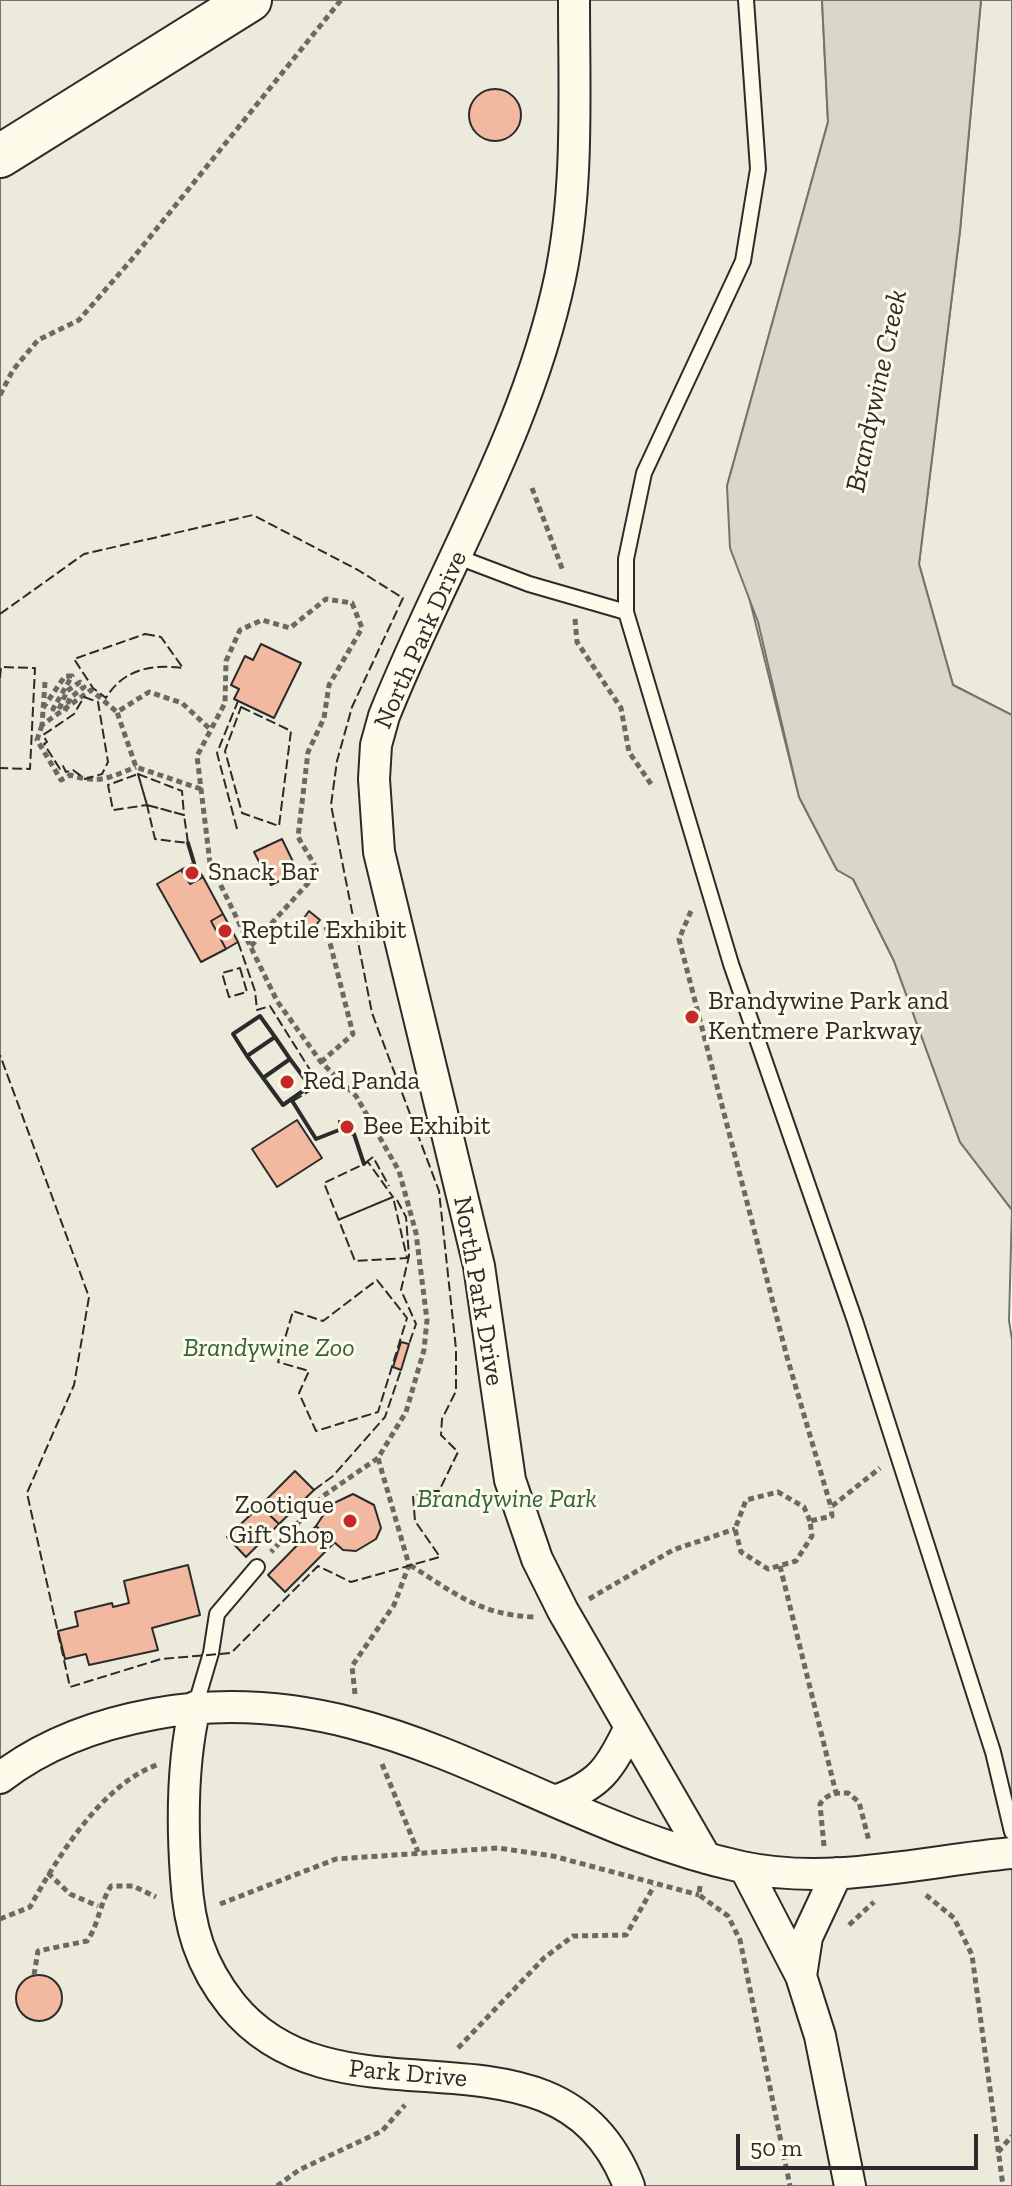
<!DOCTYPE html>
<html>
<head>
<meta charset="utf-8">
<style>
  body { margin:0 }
  #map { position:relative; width:1012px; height:2186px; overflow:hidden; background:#fdfbea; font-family:"Zilla Slab",serif }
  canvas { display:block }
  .scale { position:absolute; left:736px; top:2134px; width:242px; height:36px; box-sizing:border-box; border:4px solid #2b2b2b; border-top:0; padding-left:10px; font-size:24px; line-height:28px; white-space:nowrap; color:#2b2b2b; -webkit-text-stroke:6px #fdfbea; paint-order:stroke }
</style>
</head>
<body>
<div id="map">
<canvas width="1012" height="2186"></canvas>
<div class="scale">50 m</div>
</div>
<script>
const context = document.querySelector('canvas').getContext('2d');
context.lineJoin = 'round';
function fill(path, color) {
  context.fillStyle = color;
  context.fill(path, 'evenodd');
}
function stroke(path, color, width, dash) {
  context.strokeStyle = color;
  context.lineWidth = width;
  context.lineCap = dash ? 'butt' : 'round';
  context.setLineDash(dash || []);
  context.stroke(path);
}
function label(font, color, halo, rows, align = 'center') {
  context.font = font + ' "Zilla Slab",serif';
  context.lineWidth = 6;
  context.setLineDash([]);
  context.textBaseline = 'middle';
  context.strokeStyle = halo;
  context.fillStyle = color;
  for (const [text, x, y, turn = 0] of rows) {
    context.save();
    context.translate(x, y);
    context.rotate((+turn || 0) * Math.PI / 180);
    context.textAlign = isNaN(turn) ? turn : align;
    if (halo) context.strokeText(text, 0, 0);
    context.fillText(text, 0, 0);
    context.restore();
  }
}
const green = new Path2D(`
  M0,0h822l6,122 -101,364 21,107 51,204 38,73 16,9 41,82 66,181 52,68 -3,110 3,20v846h-1012z
  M981,0h31v715l-59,-30 -34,-121 41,-333z`);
const water = new Path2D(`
  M822,0h159l-21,231 -41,333 34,121 59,30v495l-52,-68 -66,-181 -41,-82 -16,-9 -38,-73 -41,-175 -28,-74 -3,-62 101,-364z`);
const building = new Path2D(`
  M469 115a26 26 0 1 1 52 0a26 26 0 1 1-52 0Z
  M261,644l40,19 -27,55 -40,-19 5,-10 -8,-4 14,-29 8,4z
  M282,839l16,33 -27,13 -17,-33z
  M194,863l9,14 -13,7 -9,-14z
  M181,870l9,14 13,-7 20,37 -12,7 15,28 -25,13 -44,-78z
  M309,911l11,9 -8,10 -11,-8z
  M223,914l15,28 -12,7 -15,-28z
  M297,1120l25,38 -45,29 -25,-38z
  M339,1121l15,2v11l-15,-4z
  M401,1342l8,2 -8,26 -8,-3z
  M295,1471l19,19 -35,34 -19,-18z
  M353,1494l21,11 7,23 -5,11 -20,12 -13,-1 -27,-24 14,-21z
  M260,1506l19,18 -33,33 -19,-20z
  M316,1526l18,17 -49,49 -17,-17z
  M188,1565l12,50 -48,13 6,22 -69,15 -3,-11 -21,5 -7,-28 20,-5 -3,-14 37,-9 1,4 16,-4 -5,-22z
  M16 1998a23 23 0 1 1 46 0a23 23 0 1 1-46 0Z`);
const path = new Path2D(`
  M0,395l13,-25 25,-30 41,-20 54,-62 208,-258
  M532,488l31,83
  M575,619l2,23 44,66 8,44 22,32
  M45,682l-3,43 49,-35 26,22
  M43,708l22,-32h7l-19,33h6l8,-18 13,-9 4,5 -14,11 -5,13
  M42,725l-5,15 24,40 9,-5c30,9 38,3 66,-8
  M201,789l-65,-22 -19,-55 32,-20 33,11 29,27
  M691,911l-12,28 108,418 44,150 49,-39
  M251,946l59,-65 4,-17 -16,-27 10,-85 16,-34 5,-33 33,-57 -10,-25 -26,-4 -36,29 -28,-8 -22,10 -14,31 -1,42 -28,53 13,107 67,138 44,61 35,34 43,75 17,62 11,87 -3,30 -18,62 -28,46 -55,38 -52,56
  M321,1062l32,-28 -27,-107
  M810,1521l-6,-14 -26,-15 -32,8 -11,29 6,23 27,17 28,-8 16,-25 -2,-15 22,-5 -1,-9
  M410,1565c44,28 70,50 124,52
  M780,1566l56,227
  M589,1599l84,-49 62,-21
  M355,1694l-3,-28 42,-61 15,-40 -31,-107
  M382,1764l36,88
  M824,1846l-4,-42c8,-11 15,-11 28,-11l11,9 10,39
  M48,1873l22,21 28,12
  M700,1886l-1,9 29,21 12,24 50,246
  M926,1895l28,23 18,37 31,231
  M220,1904l116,-45 162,-11 55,8 146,39
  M0,1919l30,-12c27,-49 72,-123 127,-142
  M849,1925l25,-23
  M34,1975l4,-24 49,-10c12,-17 12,-36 24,-55h22l23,11
  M458,2048l86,-90 29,-22 53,-1 28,-49
  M998,2152l14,-16
  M277,2186l22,-16 83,-39 23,-26`);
const lane = new Path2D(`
  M746,0l12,169 -15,92 -99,212 -18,86v53l105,352 124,357 138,431 19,80
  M458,557l71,27 97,28
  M195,1707l16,-54 6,-39 40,-47`);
const street = new Path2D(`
  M574,0c0,93 5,187 -14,278 -33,156 -118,292 -176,438l-8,29 -2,34 5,73 100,414 31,214 27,79 26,52 143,247
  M195,1707c-13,55 -13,114 -9,170 3,50 14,88 46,128 109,134 327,-1 397,181
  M0,1778c45,-35 99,-54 154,-64 226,-41 381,108 588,153 88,19 182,-6 270,-14
  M555,1801c45,-16 55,-32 75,-74
  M745,1868l56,108 19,60 30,150
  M801,1976l6,-39 30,-64`);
const secondary = new Path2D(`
  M0,156l250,-156`);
const fence = new Path2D(`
  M0,614l84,-60 169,-39 105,55 45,28 -51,109 -15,54 -6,44 41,208 67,178 17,158v42l-14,28 -1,16 17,17 -19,39h-14l-12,5 2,25 25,36 -89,25 -33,-16 -87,87 -70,6 -91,28 -43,-194 47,-108 15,-88 -89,-242
  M145,634l16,3 22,31c-31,-4 -60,1 -77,30l-13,-10 -19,-29z
  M0,678l1,-11 34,1 -5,101 -30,-1
  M84,697l14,5 10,60 -6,12 -17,5 -12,-9 -7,2 -3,-6 -3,3 -16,-25 3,-2 -4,-7 31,-21z
  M241,707l50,24 -12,95 -37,-13 -17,-62z
  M138,774l44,17 2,24 -37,-10z
  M138,774l9,31 -34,5 -5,-25z
  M147,805l37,10 4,28 -33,-4z
  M237,829l-20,-76 21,-52
  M238,942l17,49 2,19 13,-4 47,75 -1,6 -23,14
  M240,968l7,24 -18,5 -7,-24z
  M365,1163l8,-6 16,29
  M397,1200l9,17 3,39 -8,34 15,34 -7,20
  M338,1220l55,-23 -25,-35 -44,21 31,78 52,-3 -14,-61 -55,23
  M377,1280l30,38 -29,94 -62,19 -17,-38 10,-22 -31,-9 15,-51 30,10z
  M314,1490l19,-14 52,-59 16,-47`);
const wall = new Path2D(`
  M188,843l6,20
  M260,1016l15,21 -28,19 -14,-22z
  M263,1078l27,-19 20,27 -27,19 -36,-49 28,-19 15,22 -27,19
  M291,1099l25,40 23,-9 15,4 10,30`);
const markers = [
  [192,873,8,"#c62828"],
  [225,931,8,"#c62828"],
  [692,1017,8,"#c62828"],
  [287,1082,8,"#c62828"],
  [347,1127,8,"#c62828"],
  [350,1521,8,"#c62828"]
];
const streetNames = [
  ["North Park Drive",421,640,-66],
  ["North Park Drive",478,1291,80],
  ["Park Drive",408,2074,5]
];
const poiNames = [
  ["Snack Bar",208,873],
  ["Reptile Exhibit",241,931],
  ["Brandywine Park and",708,1002],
  ["Kentmere Parkway",708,1032],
  ["Red Panda",303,1082],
  ["Bee Exhibit",363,1127],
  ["Zootique",334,1506,"right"],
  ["Gift Shop",334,1536,"right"]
];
const parkNames = [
  ["Brandywine Zoo",269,1349],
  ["Brandywine Park",507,1500]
];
const waterNames = [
  ["Brandywine Creek",877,391,-78]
];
fill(green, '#ecebdb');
stroke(green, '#74746e', 2);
fill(water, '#d8d7c9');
stroke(water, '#74746e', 2);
fill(building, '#f2b8a0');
stroke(building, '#2b2b2b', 2);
stroke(lane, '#2b2b2b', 18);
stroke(street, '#2b2b2b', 34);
stroke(secondary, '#2b2b2b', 46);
stroke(path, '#6a6964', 5, [6, 4]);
stroke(lane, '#fdfbea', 14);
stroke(street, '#fdfbea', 30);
stroke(secondary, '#fdfbea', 42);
stroke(fence, '#2b2b2b', 2, [10, 4]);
stroke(wall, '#2b2b2b', 4);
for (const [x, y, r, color] of markers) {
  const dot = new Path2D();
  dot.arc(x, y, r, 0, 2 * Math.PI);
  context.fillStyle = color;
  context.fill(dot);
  stroke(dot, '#fdfbea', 3);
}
label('26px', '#2b2b2b', '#fdfbea', streetNames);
label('26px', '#2b2b2b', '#fdfbea', poiNames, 'left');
label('italic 26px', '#34623c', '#fdfbea', parkNames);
label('italic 28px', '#2b2b2b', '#fdfbea', waterNames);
</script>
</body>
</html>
